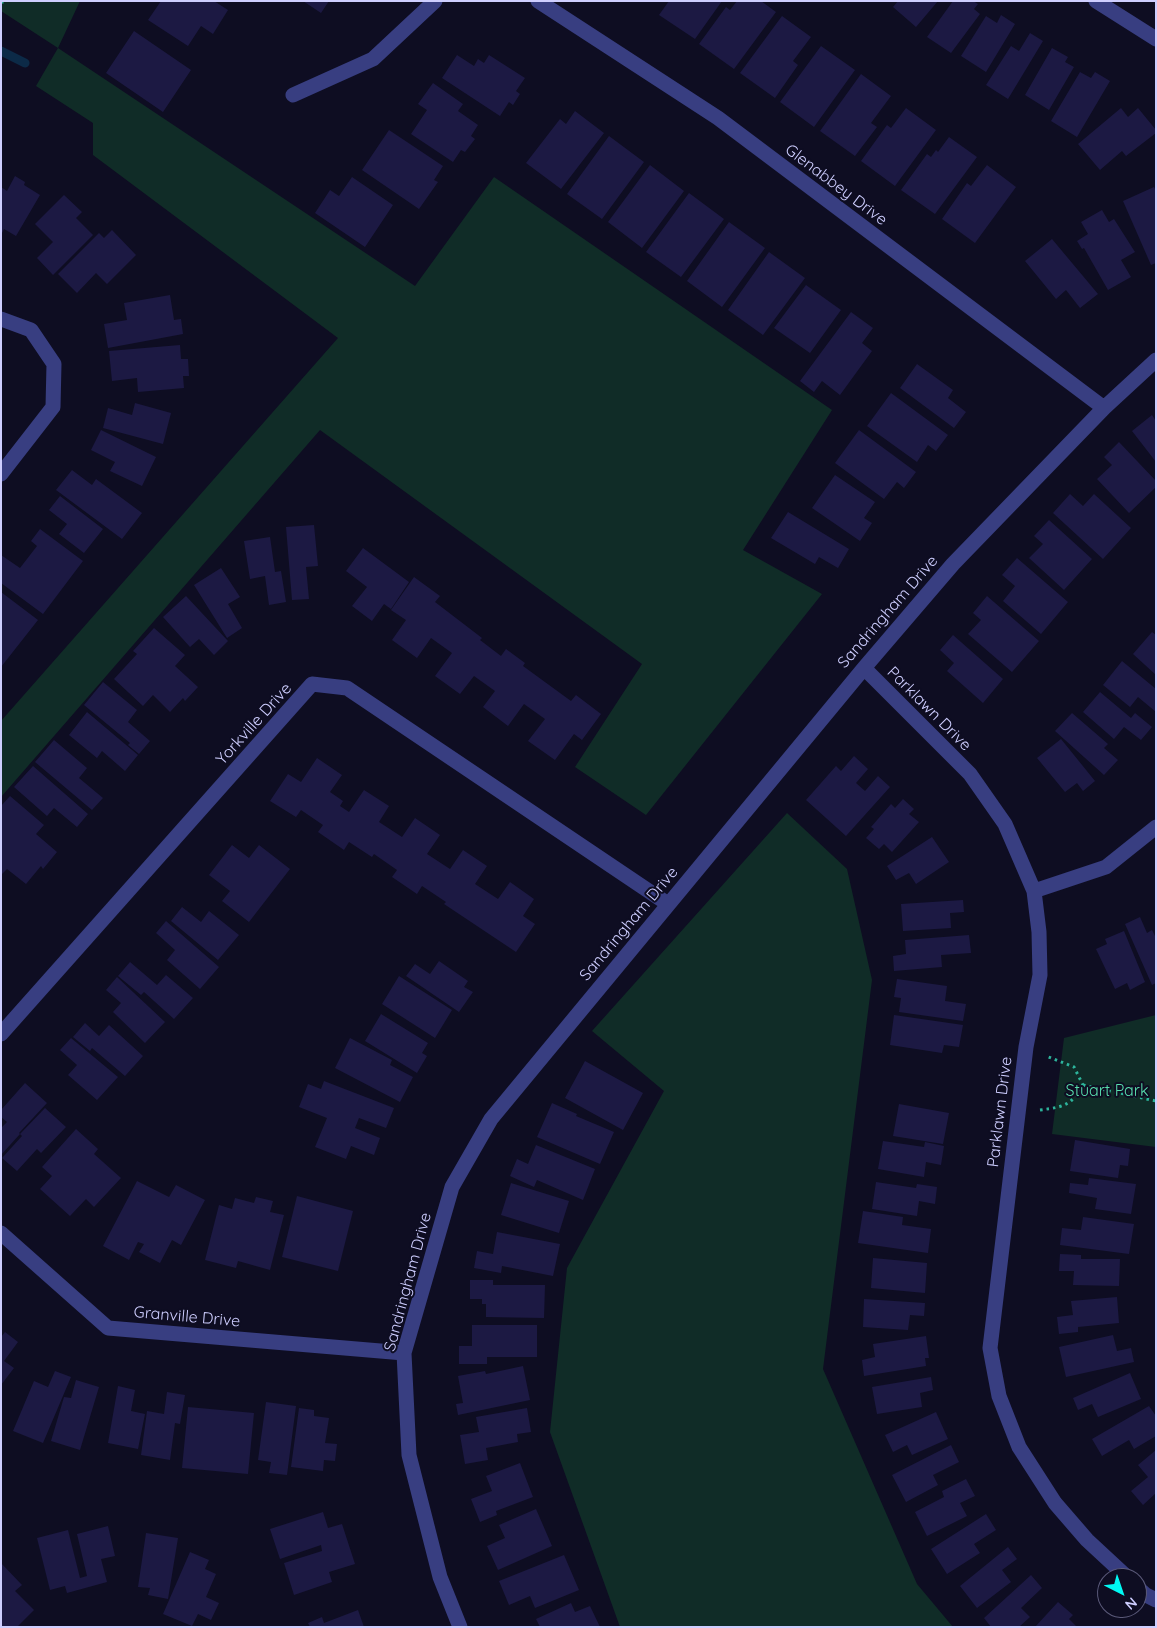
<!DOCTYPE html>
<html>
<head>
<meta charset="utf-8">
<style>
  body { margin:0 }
  #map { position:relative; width:1157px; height:1628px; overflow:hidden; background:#0e0d22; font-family:Quicksand,sans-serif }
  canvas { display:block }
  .frame { position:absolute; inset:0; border:2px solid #ceceff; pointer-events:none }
  .north { position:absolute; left:1097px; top:1568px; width:50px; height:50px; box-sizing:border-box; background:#0e0d22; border:1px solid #5b5a7a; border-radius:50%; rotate:139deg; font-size:14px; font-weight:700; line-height:20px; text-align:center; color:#ceceff }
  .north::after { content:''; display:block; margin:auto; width:18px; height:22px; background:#00f9f3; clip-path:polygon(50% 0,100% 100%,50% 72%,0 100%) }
</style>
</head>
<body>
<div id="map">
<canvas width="1157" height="1628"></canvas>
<div class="frame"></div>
<div class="north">N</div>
</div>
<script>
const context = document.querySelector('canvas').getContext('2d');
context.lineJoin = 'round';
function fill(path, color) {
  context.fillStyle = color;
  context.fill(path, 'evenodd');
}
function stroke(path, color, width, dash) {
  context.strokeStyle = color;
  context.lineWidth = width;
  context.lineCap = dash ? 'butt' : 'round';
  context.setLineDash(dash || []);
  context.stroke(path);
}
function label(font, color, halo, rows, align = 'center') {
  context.font = font + ' Quicksand,sans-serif';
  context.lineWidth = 4;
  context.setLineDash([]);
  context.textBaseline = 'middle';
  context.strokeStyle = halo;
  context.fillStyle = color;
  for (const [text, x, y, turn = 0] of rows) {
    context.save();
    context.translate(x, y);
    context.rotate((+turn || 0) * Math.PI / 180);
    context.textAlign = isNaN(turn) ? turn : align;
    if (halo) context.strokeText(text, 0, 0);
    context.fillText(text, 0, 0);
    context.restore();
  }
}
const green = new Path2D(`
  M1,1h79l-22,47 357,238 79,-109 338,233 -89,140 79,44 -176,221 -71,-48 67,-103 -322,-234 -319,367v-76l337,-383 -245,-183v-32l-57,-37 22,-38 -57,-37z
  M787,813l60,56 25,111 -49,389 94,215 36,43h-333l-70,-195 17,-164 97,-177 -72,-60z
  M1156,1015v132l-104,-13 12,-96z`);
const stream = new Path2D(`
  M1,51l24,12`);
const building = new Path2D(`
  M161,1h53l14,9 -15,24 -12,-8 -13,20 -40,-26z
  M303,1h26l-8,12z
  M669,1h53l-27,38 -36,-24z
  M737,1h24l15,11 -42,57 -35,-25 27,-37 4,3z
  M898,1h40l-22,26 -23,-20z
  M953,1h20l5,3 -4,5 6,5 -29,39 -24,-16z
  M1001,15l14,9 -29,48 -25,-16 25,-40 11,7z
  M782,16l29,21 -18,24 5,4 -23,33 -35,-25z
  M134,31l57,39 -28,42 -57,-39z
  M1030,33l13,8 -35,58 -22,-14 25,-39 8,5z
  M821,46l34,24 -41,57 -34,-25z
  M1052,48l16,9 -3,5 9,5 -25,43 -24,-15z
  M457,55l17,11 4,-7 6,4 5,-8 36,23 -9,13 4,3 -7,11 -4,-3 -9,14 -58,-38z
  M1080,72l11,6 4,-6 15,9 -33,56 -26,-16z
  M861,74l30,22 -20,27 6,4 -22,29 -35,-25z
  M433,83l30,21 -5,7 20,14 -7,11 4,3 -10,13 -4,-2 -8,12 -42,-28 16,-24 -9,-6z
  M906,108l30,22 -41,56 -34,-25 26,-36 4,3z
  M1121,108l7,9 10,-9 18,22v3l-30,23 -4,-5 -22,19 -22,-26z
  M575,111l29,22 -43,56 -35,-26 34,-44 6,5z
  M389,130l54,36 -9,14 4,2 -19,27 -57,-39z
  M609,136l35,26 -42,57 -35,-25z
  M949,137l28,20 -42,57 -34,-24 26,-36 4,3 5,-7 2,2z
  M650,165l34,26 -42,57 -34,-26z
  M987,165l29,22 -41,56 -33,-24 25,-36 4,3z
  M15,176l10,6 -1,3 16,10 -24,41 -12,-7 -3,6v-48l6,4z
  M352,177l41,28 -28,42 -50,-34 15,-23 9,6z
  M1154,187l2,4v72l-5,2 -28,-64z
  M689,193l35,26 -43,58 -35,-25z
  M64,195l18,17 -6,6 17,17 -40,40 -16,-17 16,-16 -18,-18z
  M1102,210l7,12 5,-3 21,33 -14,8 10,17 -23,13 -24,-42 -2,1 -5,-8 11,-7 -7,-12z
  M729,222l36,26 -43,59 -35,-26z
  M112,230l24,25 -29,29 -11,-11 -19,20 -19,-19 41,-41 5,5z
  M1052,239l46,55 -18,14 -14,-18 -10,9 -31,-38z
  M769,252l36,26 -42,57 -35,-25z
  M806,285l35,25 -31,43 -36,-25z
  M170,295l4,25 7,-1 2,15 -75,14 -4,-24 23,-4 -3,-17z
  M851,312l22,16 -11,15 10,8 -32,44 -18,-14 -8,11 -14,-11z
  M180,345l1,14h7l1,17h-6l1,12 -46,4 -1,-14 -25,3 -3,-30z
  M917,364l36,26 -5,8 18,14 -12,16 -54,-40z
  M891,393l57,42 -12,16 -8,-6 -11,17 -50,-36z
  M135,403l36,10 -8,31 -60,-16 5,-20 24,7z
  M1152,415l4,6v41l-24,-31z
  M101,430l55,27 -14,29 -32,-15 5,-9 -24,-12z
  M859,430l57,42 -12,16 -7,-6 -13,17 -49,-36z
  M1119,442l37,39v6l-27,26 -32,-34 15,-14 -8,-8z
  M72,470l20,15 4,-6 46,34 -20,26 -66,-49z
  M835,475l40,27 -11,16 8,5 -12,18 -48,-33z
  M1070,494l13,12 11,-12 37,34 -28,31 -50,-46z
  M60,496l43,33 -19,24 -25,-19 8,-10 -18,-14z
  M788,512l61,37 -11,19 -19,-11 -4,7 -44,-26z
  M1049,520l43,39 -28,31 -35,-32 14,-14 -9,-8z
  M314,525l4,41 -12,1 3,32 -17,1 -6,-73z
  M40,529l43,32 -40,53 -42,-31v-28l19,13 17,-22 -6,-5z
  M270,537l5,35 6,-1 5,31 -17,3 -4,-29 -15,3 -6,-38z
  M363,548l46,34 -18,27 -7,-5 -12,17 -20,-15 15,-19 -21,-16z
  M1017,558l51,44 -27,32 -38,-33 12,-15 -13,-11z
  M221,568l19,29 -12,7 14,24 -15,10 -33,-53z
  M414,577l26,19 -5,6 47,36 -2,2 21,16 5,-7 19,14 -2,3 48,35 5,-6 25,19 -19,26 -8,-6 -19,26 -27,-19 17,-22 -21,-15 -16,22 -25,-19 12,-16 -21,-15 -14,18 -25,-18 17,-23 -21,-15 -14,20 -25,-18 14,-20 -15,-10z
  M1,592l37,28 -37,47z
  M186,596l42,45 -14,14 -15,-16 -9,8 -27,-30z
  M987,596l52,45 -27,31 -44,-38 13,-14 -8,-7z
  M154,628l31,27 -10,11 23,21 -13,14 -2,-3 -13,14 -17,-17 -10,11 -29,-27 23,-25 -4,-3z
  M1152,632l4,3v40l-23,-21z
  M953,635l50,44 -20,24 -36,-32 7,-8 -14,-13z
  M1122,661l34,28v23l-18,-15 -8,10 -27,-22z
  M103,682l34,28 -9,12 22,19 -11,13 -11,-9 2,-2 -46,-38z
  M1100,692l31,26 4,-5 17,14 -11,13 -17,-13 -10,12 -31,-27z
  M87,712l51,43 -13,16 -23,-20 -5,7 -28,-23z
  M1072,713l36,31 -4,4 14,12 -14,15 -49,-44z
  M1061,739l34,42 -12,10 -6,-8 -12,9 -28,-34z
  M54,740l33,28 -8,10 24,20 -11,12 -57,-48z
  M854,756l14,13 -12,14 9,8 13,-15 12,11 -44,49 -40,-36 30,-34 5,5z
  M317,758l25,17 -12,17 13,9 -3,5 9,6 15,-22 25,16 -10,16 23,15 13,-19 25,17 -13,19 23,15 13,-19 24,16 -12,18 23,15 12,-17 24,17 -11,17 12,8 -19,28 -72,-48 2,-2 -24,-16 -5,8 -25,-17 5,-7 -23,-16 -2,3 -23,-15 -5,8 -26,-18 5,-7 -22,-15 -5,7 -26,-16 18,-27 13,8z
  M33,766l55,48 -11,13 -23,-19 -7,8 -33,-29z
  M10,796l34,29 -8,9 21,18 -14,17 -2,-3 -15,18 -19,-15 -6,6v-69z
  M903,799l11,10 -5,5 10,8 -27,30 -8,-8 -5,5 -13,-11 8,-9 -3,-2 20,-23 4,4z
  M932,837l17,25 -33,22 -7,-11 -13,7 -9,-14z
  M232,845l17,13 10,-13 31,24 -41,53 -27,-21 8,-10 -21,-16z
  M963,900l1,12 -14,1 1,15 -48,3 -2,-27z
  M182,907l19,15 8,-11 30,24 -21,25 -47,-39z
  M1140,917l7,16 5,-3 4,8v45l-4,2 -27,-61z
  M166,921l53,46 -19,22 -33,-29 8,-10 -19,-17z
  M1124,931l21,51 -15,8 -3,-7 -12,6 -19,-40 11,-5 -2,-5z
  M969,935l2,18 -30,2 1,12 -48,4 -1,-15 13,-2 -1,-14z
  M439,961l29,20 -4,6 9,5 -14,20 -53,-36 9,-12 15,10z
  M130,962l27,23 9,-10 27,23 -19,21 -30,-27 -3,3 -23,-19z
  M399,976l53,34 -17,28 -53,-34z
  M117,977l48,45 -20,21 -32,-31 8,-9 -15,-13z
  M897,979l50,7 -2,15 21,3 -3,17 -64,-9 2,-14 -7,-1z
  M381,1014l47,29 -6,10 5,3 -10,17 -52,-32z
  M894,1015l69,10 -4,22 -15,-2 -2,8 -52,-8z
  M85,1023l14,13 10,-11 34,31 -18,20 -33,-28 -2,3 -17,-14z
  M71,1038l47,39 -21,23 -29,-25 9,-10 -17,-15z
  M350,1038l42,22 -2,5 23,12 -13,25 -65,-34z
  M585,1061l58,32 -20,37 -58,-32z
  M324,1081l70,27 -8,20 -27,-10 -4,10 25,10 -6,17 -23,-9 -5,13 -31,-12 12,-29 -28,-11 9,-23 13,5z
  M25,1083l22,20 -28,30 1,1 -19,21v-27l6,-6 -6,-5v-7z
  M552,1103l25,11 -1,2 38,16 -14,32 -63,-27z
  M899,1104l50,9 -6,31 -50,-8z
  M45,1108l21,19 -25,26 -4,-4 -20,22 -15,-13 20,-22 -2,-2z
  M76,1129l22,20 -4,5 27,24 -27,29 -8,-8 -16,17 -30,-27 12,-13 -10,-9z
  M1075,1140l55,9 -2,17 -8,-1 -2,13 -48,-7z
  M883,1141l41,6 1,-5 19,4 -3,19 -15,-3 -2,15 -46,-8z
  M536,1145l59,24 -12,31 -46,-20 -3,7 -24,-11 7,-17 11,5z
  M1089,1178l47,6 -5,30 -36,-5 2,-11 -28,-5 1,-10 18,2z
  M137,1181l32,16 7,-12 29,15 -24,45 -9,-5 -12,23 -21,-11 5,-8 -6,-2 -9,18 -26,-14z
  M876,1182l40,6 1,-4 20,3 -2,17 -16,-3 -2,15 -45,-7z
  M511,1183l58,18 -10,32 -58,-18z
  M297,1196l56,15 -15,60 -56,-14z
  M256,1197l17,4 -3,11 14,3 -14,55 -32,-9 -2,7 -31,-8 14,-55 13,4 3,-11 19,5z
  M863,1211l40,6 -1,8 29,4 -3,24 -70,-10z
  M1083,1217l51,7 -5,30 -69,-9 2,-17 19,2z
  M497,1232l63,12 -7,32 -51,-10 -1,7 -27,-5 3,-17 16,3z
  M1060,1254l21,1v4h39l-1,27 -46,-1 1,-14h-15z
  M873,1258l54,5 -2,30 -54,-5z
  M470,1280h23v5h52l-1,33 -58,-1v-13h-4v-5h-12z
  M1117,1297l2,26 -41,4v5l-19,2 -2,-17 16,-2 -2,-14z
  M864,1299l61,4 -1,13 -14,-1 -2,15 -45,-3z
  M472,1325h65v32h-50v7h-28v-18h13z
  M5,1332l13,10 -14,19 10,7 -13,17v-48z
  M1113,1335l4,16 14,-3 3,14 -68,15 -7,-30z
  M926,1336l3,22h-4l1,8 -62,10 -2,-16 13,-3 -2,-13z
  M523,1366l7,34 -72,15 -2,-11 7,-1 -5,-27 27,-5 1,3z
  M55,1371l16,6 -28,66 -30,-12 21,-50 14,6z
  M1130,1373l11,26 -43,18 -6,-13 -14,6 -5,-12z
  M931,1377l2,13 -13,3 2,14 -45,7 -5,-27z
  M76,1380l23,7 -19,63 -29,-9 13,-44 7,1z
  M118,1386l17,4 -4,21 14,3 -7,35 -30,-6z
  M167,1392l18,3 -5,29 -5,-1 -5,37 -29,-5 6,-44 17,3z
  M266,1402l30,4 -9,69 -18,-2 2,-11 -13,-2z
  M1149,1406l7,10v20l-22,13 -5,-9 -27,16 -10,-17z
  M188,1407l66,6 -6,61 -66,-6z
  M299,1408l15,2v6l15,2 -4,25 12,1 -2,17 -11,-1 -1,11 -32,-4z
  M527,1408l4,24 -14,2 1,8 -32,6 2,12 -23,4 -5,-29 19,-3 -3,-15z
  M936,1412l12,27 -36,16 -5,-10 -14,7 -8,-17z
  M951,1445l8,17 -26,13 5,10 -32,17 -14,-27z
  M1156,1450v43l-13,12 -12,-14 17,-14 -10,-12z
  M520,1463l13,34 -37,14 1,4 -17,7 -9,-23 21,-8 -6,-15z
  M966,1479l9,17 -15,7 7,13 -40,20 -12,-24 29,-15 -2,-6z
  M536,1509l16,37 -54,24 -11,-24 18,-8 -6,-13z
  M323,1512l5,16 14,-4 13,40 -26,8 3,10 -38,13 -10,-32 38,-12 -1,-6 -41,14 -10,-30z
  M986,1514l10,16 -22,14 6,9 -33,21 -16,-25z
  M108,1526l7,30 -14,3 6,23 -40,11 -2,-7 -15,4 -13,-52 31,-8 12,48 7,-2 -10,-42z
  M146,1533l32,5 -10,61 -20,-4 2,-7 -12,-1z
  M1008,1547l9,12 -15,11 9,12 -34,26 -17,-22z
  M190,1552l19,8 -4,9 11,5 -10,23 13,6 -8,17 -13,-6 -6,12 -29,-12z
  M564,1555l15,35 -44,18 -5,-12 -21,9 -10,-24z
  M1,1563l21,22 -7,6 19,19 -17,17h-16z
  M1031,1575l11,13 -21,20 9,9 -11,10h-28l-7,-9z
  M1058,1602l15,13 -4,4 8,8h-42z
  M571,1603l4,9 15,-6 10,21h-60l-4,-8z
  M358,1610l6,17h-54l-2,-4 14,-6 2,6z`);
const path = new Path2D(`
  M2,1v4
  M1083,1085l73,16
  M1040,1110c23,-3 31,-4 43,-25l-9,-18 -28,-11`);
const street = new Path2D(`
  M538,1l180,117 386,290
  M1096,1l60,38
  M293,95l80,-36 62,-58
  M1,319l30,11 23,34 -1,43 -52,67
  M864,668l106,106 35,50 29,67 5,41 1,43 -14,72 -36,301 9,48 20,51 36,56 32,37 41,38
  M1034,891l72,-24 50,-40
  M1,1034l311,-350 35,4 321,216
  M1,1233l107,95 296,25
  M1137,1587l9,8 10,5
  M460,1627l-20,-50 -31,-122 -5,-102 48,-166 39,-68 373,-451 89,-104 151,-156 52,-48`);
const streetNames = [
  ["Glenabbey Drive",836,185,37],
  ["Sandringham Drive",888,612,-49],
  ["Parklawn Drive",929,709,45],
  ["Yorkville Drive",254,724,-48],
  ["Sandringham Drive",629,924,-50],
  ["Parklawn Drive",1000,1112,-83],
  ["Sandringham Drive",408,1282,-75],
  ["Granville Drive",187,1317,5]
];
const parkNames = [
  ["Stuart Park",1107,1091]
];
fill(green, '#102c27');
stroke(stream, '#0c2a47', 9);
fill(building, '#1c1943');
stroke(path, '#2db49b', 3, [2.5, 4]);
stroke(street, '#383e81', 15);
label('16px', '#ceceff', '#0e0d22', streetNames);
label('16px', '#59e0ae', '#0e0d22', parkNames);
</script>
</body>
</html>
